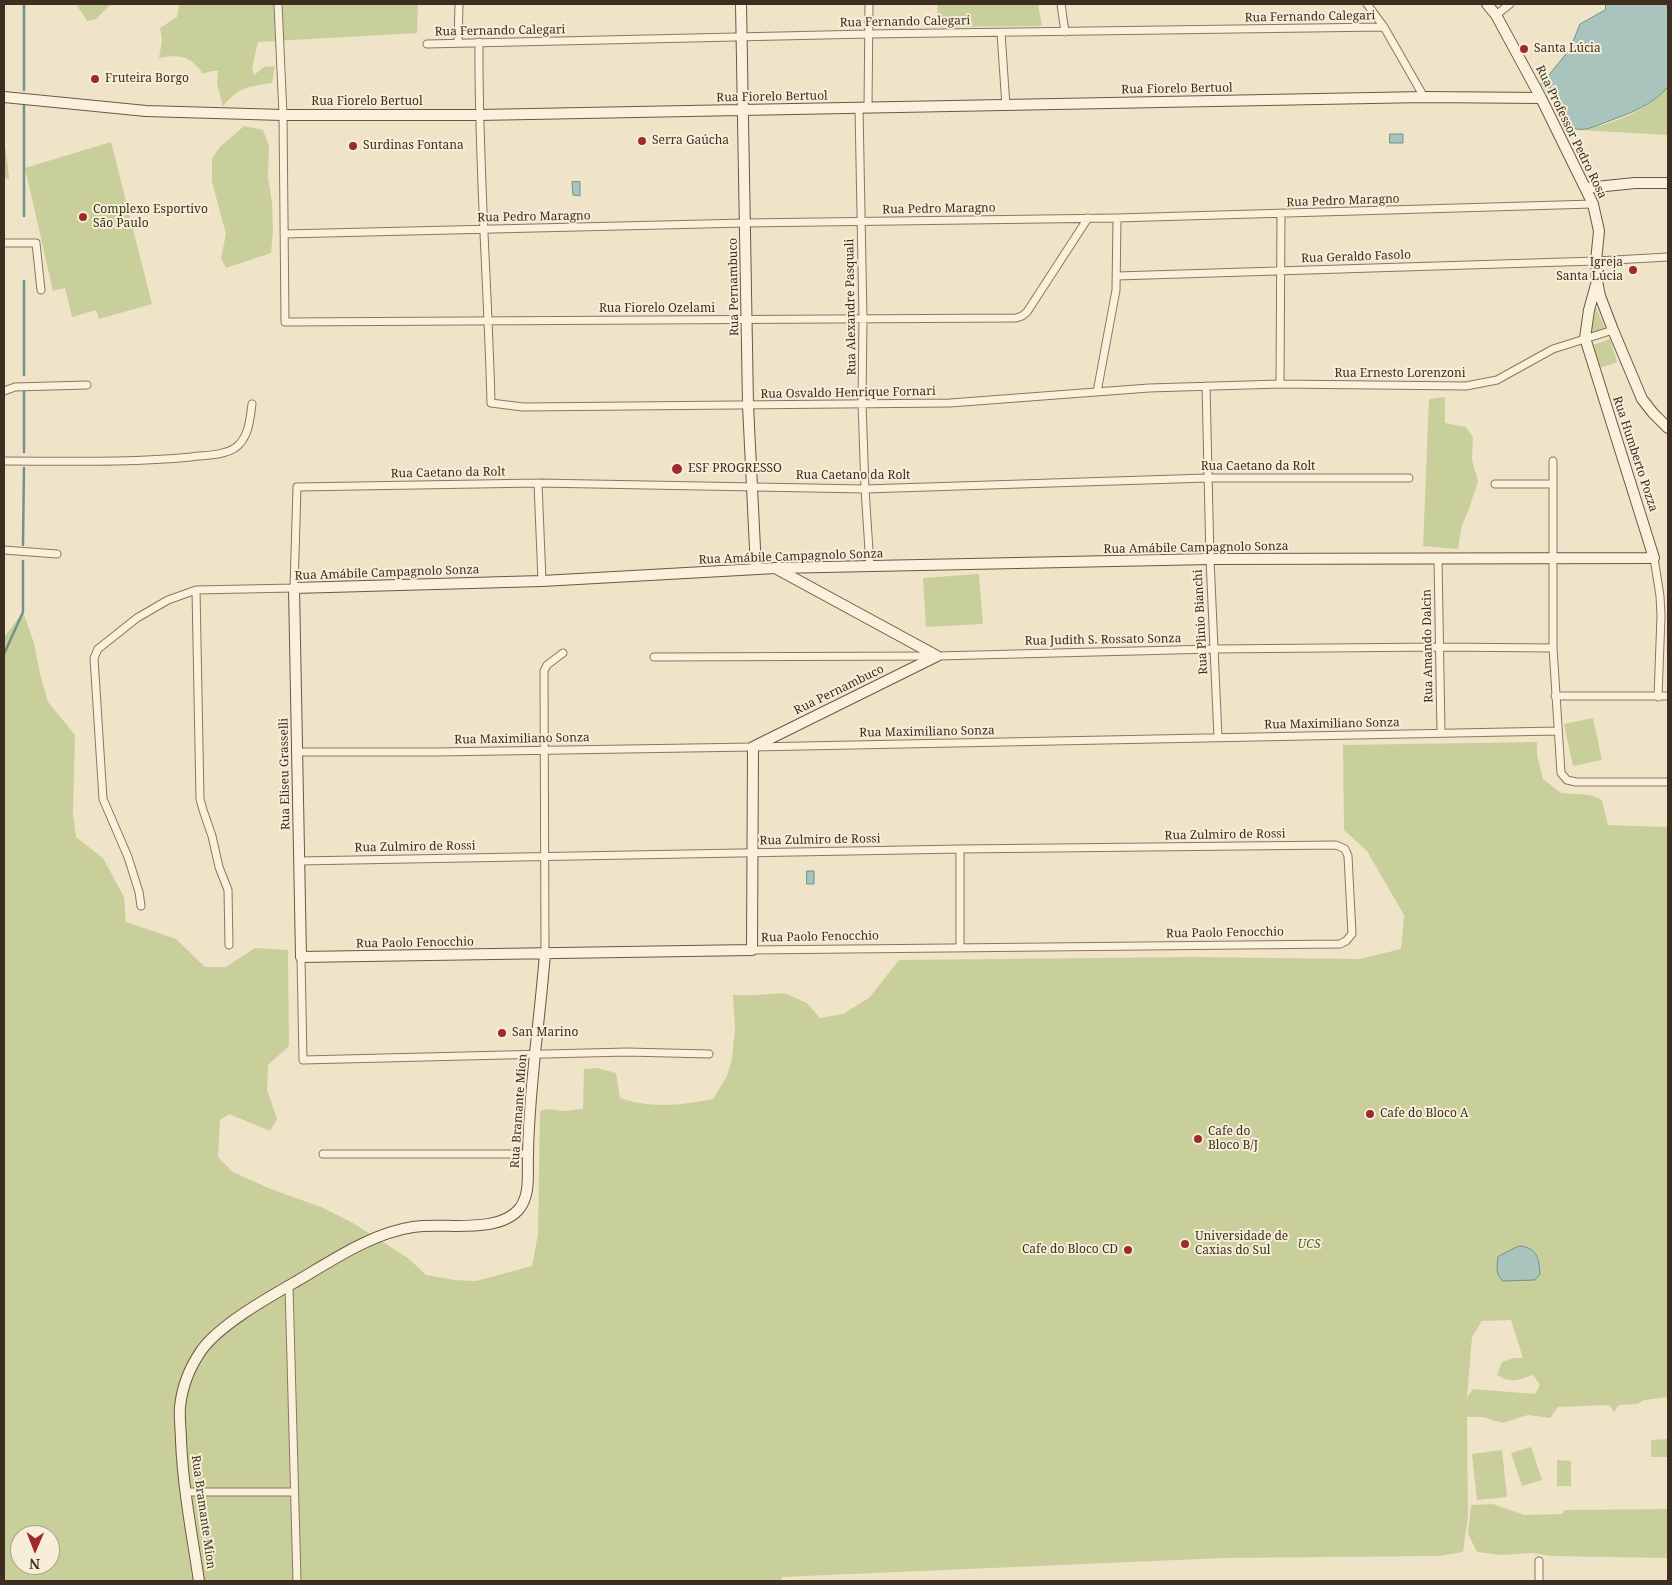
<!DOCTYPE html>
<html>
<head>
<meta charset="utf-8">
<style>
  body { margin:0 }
  #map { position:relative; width:1672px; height:1585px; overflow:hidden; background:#f0e4c8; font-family:"Noto Serif",serif }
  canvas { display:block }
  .frame { position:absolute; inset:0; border:5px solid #3d2e20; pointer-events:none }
  .north { position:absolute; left:10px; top:1525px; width:50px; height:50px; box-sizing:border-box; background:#f7eed8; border:1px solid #ada18e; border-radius:50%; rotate:181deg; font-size:14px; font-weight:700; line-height:20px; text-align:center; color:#3d2e20 }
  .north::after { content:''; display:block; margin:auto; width:18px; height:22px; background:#9e2a2b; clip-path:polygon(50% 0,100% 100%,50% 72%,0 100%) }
</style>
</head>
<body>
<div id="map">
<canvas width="1672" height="1585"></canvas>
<div class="frame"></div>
<div class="north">N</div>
</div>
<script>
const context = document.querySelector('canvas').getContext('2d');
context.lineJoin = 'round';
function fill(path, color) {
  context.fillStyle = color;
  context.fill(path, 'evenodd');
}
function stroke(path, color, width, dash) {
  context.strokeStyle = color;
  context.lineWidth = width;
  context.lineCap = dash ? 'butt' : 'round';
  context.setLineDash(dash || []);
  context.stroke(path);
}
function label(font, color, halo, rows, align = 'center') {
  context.font = font + ' "Noto Serif",serif';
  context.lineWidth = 4;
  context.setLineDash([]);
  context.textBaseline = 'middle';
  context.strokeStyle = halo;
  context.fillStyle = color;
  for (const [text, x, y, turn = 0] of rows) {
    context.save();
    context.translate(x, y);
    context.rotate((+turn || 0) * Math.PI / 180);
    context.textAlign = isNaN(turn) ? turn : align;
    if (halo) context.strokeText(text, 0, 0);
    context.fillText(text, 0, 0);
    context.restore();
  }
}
const green = new Path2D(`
  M76,4h35l-15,15 -9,2z
  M179,4h239l-1,29 -159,9 -6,27 2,6 10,-8 11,-1 -3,17c-24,4 -32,3 -49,23l-6,-22 1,-13h-6l-9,3c-12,-18 -23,-20 -44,-16l3,-18 -2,-12 17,-11z
  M938,4h100l4,22 -106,1z
  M1668,87v48l-89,-5c30,-4 70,-20 89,-43z
  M244,126l19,4 6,16 -1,31 4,26 1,27 -2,23 -45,15 -5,-10 5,-24 -14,-52v-24l8,-11z
  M111,142l41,162 -53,15 -3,-9 -24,7 -7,-29 -12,3 -28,-123z
  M4,150h2l3,29 -5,-1z
  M1596,307l9,22 -14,4z
  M1610,339l7,23 -17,6 -7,-23z
  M1445,397v26l21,4 7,10 -1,23 6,21 -9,28 -7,16 -4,24 -35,-3 6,-147z
  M979,574l4,50 -57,3 -3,-49z
  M23,612l11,31 6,31 8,28 27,33 -2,78 3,24 27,21 21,39 2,25 50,17 29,28h21l29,-19 33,2 1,96 -21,19 -1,25 10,29 -7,12 -41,-17 -9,6 -2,37 15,15 38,17 50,18 32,16 55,35 18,17 29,5 21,1 56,-15 6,-32 2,-123 7,-2 17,2 19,-2 1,-40 13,-1 19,5 4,25c33,11 60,7 93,1l14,-23 5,-17 3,-30 -2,-34h22l29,-2 23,10 13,15 23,-4 26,-16 30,-38 294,-3 167,2 41,-10 3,-34 -37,-64 -23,-21 -1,-85 194,-3v13l6,24 18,14 29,2 12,5 6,25 60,2v570l-24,3 -7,4 -18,1 -5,7 -5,-7 -51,2 -8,11 -22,-3 -26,8 -19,-6h-16l1,99 -5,36 -24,4 -215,2 -442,19 -1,4h-777v-944zM1511,1320l12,38h-10l-11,4 -5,13c15,9 20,5 36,0l7,10 -5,9 -62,-5 -6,8 5,-60 10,-16zM20,1535h30v30h-30z
  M1593,718l9,42 -29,6 -9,-42z
  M1668,1439v18h-17v-17z
  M1531,1447l11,33 -20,6 -11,-33z
  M1502,1450l5,47 -30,3 -5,-46z
  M1557,1460l14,1v25h-14z
  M1493,1504l31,11 38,-1 3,-4 103,-1v49l-117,-2 -18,-3 -32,2 -24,-3 -9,-18 3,-29z`);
const water = new Path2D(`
  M1606,4h62v83c-16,18 -37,26 -59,34 -14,5 -31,15 -43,2 -5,-4 -6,-12 -9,-17 -5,-8 -11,-15 -16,-22l1,-5 6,-3 22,-27 10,-25 25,-14z
  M1390,134h13v9h-13z
  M580,182v14l-7,-1 -1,-13z
  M807,871h7v13h-7z
  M1519,1246c18,1 20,12 21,28l-5,6 -32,1c-8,-7 -6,-15 -5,-24z`);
const stream = new Path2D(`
  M24,90v-86
  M24,216v-110
  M24,375v-94
  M24,452v-61
  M23,545l1,-77
  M4,654l19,-42v-51`);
const street = new Path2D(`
  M278,4l5,111 2,207 731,-4 6,-2 5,-4 61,-94
  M1061,4l4,28
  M1367,4l17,23 40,70
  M1496,15l14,-11
  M1001,33l5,73
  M479,42c-1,121 9,241 12,361l32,4 427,-4 199,-15 131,-4 186,2 31,-6 56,-31 60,-19
  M458,43l1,-39
  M427,44l441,-10 516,-7
  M859,108l4,211 -1,84 3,86 5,77
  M868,108l1,-104
  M284,234l461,-11 372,-5 476,-14
  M4,243h32l5,47
  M1117,276l479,-15 72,-4
  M1280,384l1,-170
  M1206,386l4,173 8,178
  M4,391l11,-4 72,-2
  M1097,392l19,-102 1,-72
  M4,461c62,0 125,2 187,-4 14,-2 31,-1 44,-9 14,-10 15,-29 17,-44
  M1553,461v23
  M538,483l4,98
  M1495,484h58v164l8,125 6,7 9,2h92
  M4,550l53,4
  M1438,558l3,175
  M1654,558l6,38 1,20 -3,81
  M196,590l4,209 3,11 9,26 7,31 9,23 1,55
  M654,657l283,-1 277,-7 225,-2 114,1
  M1555,696h113
  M297,752h139l317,-5 804,-16
  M960,849v99
  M299,861l661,-12 376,-4 9,4 3,7 4,78 -6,7 -6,3 -588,6
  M141,906l-2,-14 -11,-35 -25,-58 -9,-141 4,-9 39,-31 31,-18 28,-10 98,-2 3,-101 241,-4 327,6 342,-11h202
  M545,953l-1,-282 3,-6 16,-12
  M301,957l2,103 324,-8 82,2
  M323,1154h205
  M289,1286l8,295
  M185,1492h109
  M1539,1581v-20`);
const secondary = new Path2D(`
  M741,4l7,401 8,164
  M1487,4l9,11 45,83 52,106 6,27 -3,30 1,20 3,15 13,34 29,69 11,14 15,15
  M4,97l142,14 137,4h195l946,-18 117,1
  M1586,188l49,-5h33
  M777,569l160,87
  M937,656l-184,91 -1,203 -451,7 -7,-369 248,-7 234,-13 434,-9 444,-1 -69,-220 4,-28 8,-29
  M199,1581c-7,-46 -16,-93 -18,-140 0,-11 -2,-23 -1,-34 2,-20 10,-40 21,-56 18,-26 68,-54 96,-70 36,-21 75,-48 116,-54 31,-5 86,8 107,-19 11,-15 7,-37 8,-54 1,-68 12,-134 17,-201`);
const markers = [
  [1524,49,5,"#9e2a2b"],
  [95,79,5,"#9e2a2b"],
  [642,141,5,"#9e2a2b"],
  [353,146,5,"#9e2a2b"],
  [83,217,5,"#9e2a2b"],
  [1633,270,5,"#9e2a2b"],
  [677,469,6,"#9e2a2b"],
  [502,1033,5,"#9e2a2b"],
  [1370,1114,5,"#9e2a2b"],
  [1198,1139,5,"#9e2a2b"],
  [1185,1244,5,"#9e2a2b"],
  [1128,1250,5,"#9e2a2b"]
];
const streetNames = [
  ["Rua Fernando Calegari",1310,17,-1],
  ["Rua Fernando Calegari",905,22,-1],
  ["Rua Fernando Calegari",500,31,-1],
  ["Rua Fiorelo Bertuol",1177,89,-1],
  ["Rua Fiorelo Bertuol",772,97,-1],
  ["Rua Fiorelo Bertuol",367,102],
  ["Rua Professor Pedro Rosa",1571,132,64],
  ["Rua Pedro Maragno",1343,201,-2],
  ["Rua Pedro Maragno",939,209,-1],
  ["Rua Pedro Maragno",534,217,-1],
  ["Rua Geraldo Fasolo",1356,257,-2],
  ["Rua Pernambuco",734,287,-91],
  ["Rua Alexandre Pasquali",851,307,-91],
  ["Rua Fiorelo Ozelami",657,309],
  ["Rua Ernesto Lorenzoni",1400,374],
  ["Rua Osvaldo Henrique Fornari",848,393,-1],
  ["Rua Humberto Pozza",1635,454,72],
  ["Rua Caetano da Rolt",1258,467],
  ["Rua Caetano da Rolt",448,473,-1],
  ["Rua Caetano da Rolt",853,476],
  ["Rua Amábile Campagnolo Sonza",1196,548,-1],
  ["Rua Amábile Campagnolo Sonza",791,557,-2],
  ["Rua Amábile Campagnolo Sonza",387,573,-2],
  ["Rua Plinio Bianchi",1201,622,-93],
  ["Rua Judith S. Rossato Sonza",1103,640,-1],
  ["Rua Amando Dalcin",1428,646,-91],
  ["Rua Pernambuco",839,690,-26],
  ["Rua Maximiliano Sonza",1332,724,-1],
  ["Rua Maximiliano Sonza",927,732,-1],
  ["Rua Maximiliano Sonza",522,739,-1],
  ["Rua Eliseu Grasselli",285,774,-91],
  ["Rua Zulmiro de Rossi",1225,835,-1],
  ["Rua Zulmiro de Rossi",820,840,-1],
  ["Rua Zulmiro de Rossi",415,847,-1],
  ["Rua Paolo Fenocchio",1225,933,-1],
  ["Rua Paolo Fenocchio",820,937,-1],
  ["Rua Paolo Fenocchio",415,943,-1],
  ["Rua Bramante Mion",519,1111,-86],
  ["Rua Bramante Mion",203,1512,82]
];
const poiNames = [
  ["Santa Lúcia",1534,49],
  ["Fruteira Borgo",105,79],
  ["Serra Gaúcha",652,141],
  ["Surdinas Fontana",363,146],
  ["Complexo Esportivo",93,210],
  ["São Paulo",93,224],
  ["Igreja",1623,263,"right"],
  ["Santa Lúcia",1623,277,"right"],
  ["ESF PROGRESSO",688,469],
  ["San Marino",512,1033],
  ["Cafe do Bloco A",1380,1114],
  ["Cafe do",1208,1132],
  ["Bloco B/J",1208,1146],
  ["Universidade de",1195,1237],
  ["Caxias do Sul",1195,1251],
  ["Cafe do Bloco CD",1118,1250,"right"]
];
const parkNames = [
  ["UCS",1309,1245]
];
fill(green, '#c9cf9b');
fill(water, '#a9c4bc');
stroke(water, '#6f938a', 1);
stroke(stream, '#6f938a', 2.5);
stroke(street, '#8d765c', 9);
stroke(secondary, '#6f573f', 12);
stroke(street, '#faf1dc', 7);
stroke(secondary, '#faf1dc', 10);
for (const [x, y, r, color] of markers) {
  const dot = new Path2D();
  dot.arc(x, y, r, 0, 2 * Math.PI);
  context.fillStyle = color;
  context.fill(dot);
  stroke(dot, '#f7eed8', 2);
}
label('12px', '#3d2e20', '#f7eed8', streetNames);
label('12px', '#3d2e20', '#f7eed8', poiNames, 'left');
label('italic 12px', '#4d5a26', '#f7eed8', parkNames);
</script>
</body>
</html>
